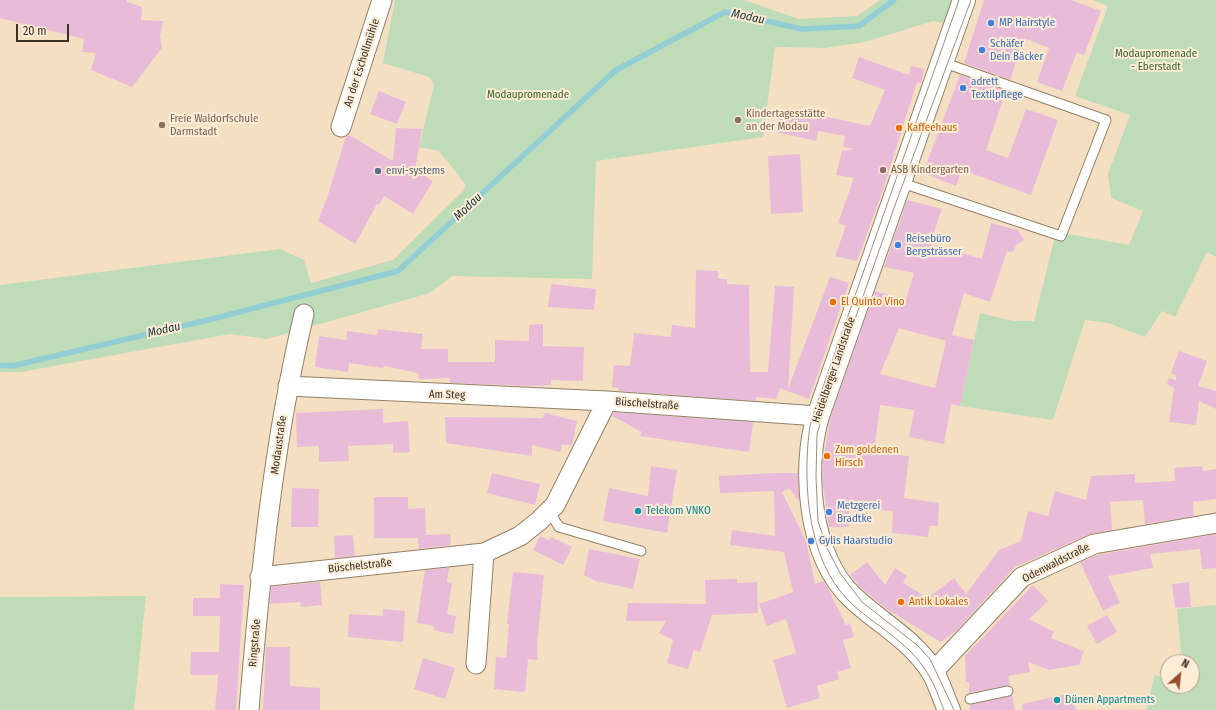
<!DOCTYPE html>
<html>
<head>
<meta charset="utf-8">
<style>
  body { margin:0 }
  #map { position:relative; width:1216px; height:710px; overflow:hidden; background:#f4dfc3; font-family:"Fira Sans Condensed",sans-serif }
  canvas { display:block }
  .north { position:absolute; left:1160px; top:654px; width:40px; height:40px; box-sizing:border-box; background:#feedd6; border:1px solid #afa290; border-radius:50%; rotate:27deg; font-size:11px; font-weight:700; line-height:16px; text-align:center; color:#393126 }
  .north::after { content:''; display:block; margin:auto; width:14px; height:18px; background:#954e29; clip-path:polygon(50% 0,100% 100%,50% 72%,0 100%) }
  .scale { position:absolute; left:16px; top:24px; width:53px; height:18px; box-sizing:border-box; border:2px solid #393126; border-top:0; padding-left:5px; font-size:12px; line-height:14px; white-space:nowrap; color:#393126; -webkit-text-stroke:3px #feedd6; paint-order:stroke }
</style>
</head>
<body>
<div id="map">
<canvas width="1216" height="710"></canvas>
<div class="north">N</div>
<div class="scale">20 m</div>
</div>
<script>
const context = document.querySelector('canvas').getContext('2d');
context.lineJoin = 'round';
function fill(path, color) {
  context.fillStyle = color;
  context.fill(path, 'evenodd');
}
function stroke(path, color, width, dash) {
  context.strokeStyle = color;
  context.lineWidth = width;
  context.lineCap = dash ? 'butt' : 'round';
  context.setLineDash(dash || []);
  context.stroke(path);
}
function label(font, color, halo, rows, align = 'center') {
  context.font = font + ' "Fira Sans Condensed",sans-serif';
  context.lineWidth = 4;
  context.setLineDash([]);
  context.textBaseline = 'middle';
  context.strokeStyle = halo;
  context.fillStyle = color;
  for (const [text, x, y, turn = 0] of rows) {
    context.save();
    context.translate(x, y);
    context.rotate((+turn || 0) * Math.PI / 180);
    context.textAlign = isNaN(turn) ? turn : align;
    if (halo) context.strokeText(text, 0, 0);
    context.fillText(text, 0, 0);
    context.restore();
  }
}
const green = new Path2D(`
  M395,0h349l55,19 58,-3 23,-16h76l-9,24 -14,-3 -68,21 -40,6 -50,-1 -12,90 -167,24 -4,118 -140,-3 -22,17 -163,46 -37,-5 -209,38h-21v-87l280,-36 24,11 7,23 82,-23 70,-69 3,-6 -27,-34 -20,-4 15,-62 -5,-8 -46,-14z
  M1092,0h124v257l-9,-5 -32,65 -13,-6 -17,26 -37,-14 -23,-3 -32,100 -93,-14 20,-93 33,8h21l22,-89 73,13 14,-34 -32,-13 -3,-24 22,-59 -55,-19 33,-90z
  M146,596l-12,114h-134v-113z
  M1216,605v105h-70l9,-35 13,5v6h24v-24h-10l-5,-53z`);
const stream = new Path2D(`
  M0,365l12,1 196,-46 190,-49 218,-201 109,-58 77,17 57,-3 35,-26`);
const building = new Path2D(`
  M0,0h127v2l15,5 -1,13 22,1 -3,15 2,12 -30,39 -41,-17 5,-17 -14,-1 2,-13 -84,-21z
  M984,0h87l30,11 -17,44 -6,-2 -2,1 -14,37 -25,-9 12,-34 -25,-10 -14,42 -46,-17z
  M859,57l50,18 2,-9 13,3 -3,14 -4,-1 -35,111 -25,68 -22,-5 11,-30 -8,-3 16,-45 -18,-3 6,-24 13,-2 -12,-2 2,-11 -27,-5 -2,10 -40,-9 5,-19 46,4 43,9 15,-36 -33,-12z
  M960,75l46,16 -20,59 22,8 18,-49 32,11 -27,75 -69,-25 -6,16 -33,-13z
  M379,91l27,11 -9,22 -27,-10z
  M396,128l26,1 -7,41 18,11 -20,33 -29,-18 -5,9 -2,-1 -22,40 -37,-23 10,-26 18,-59 3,-1 44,26z
  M800,154l3,58 -32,2 -3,-58z
  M907,200l35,9 -12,35 52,15 9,-36 27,7 6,10 -8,5 -3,7 -6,-1 -17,51 -26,-9 -12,42 22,5 -14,66 -9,-2 -7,40 -35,-7 5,-27 -34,-5 -6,48 35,3 -5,42 35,5 -1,23h-9l-1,11 -36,-4 1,-22 -44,-3v19h-20l-6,-42v-23l7,-43 45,-128 31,9 8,-27 -30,-6zM899,328l47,13 -11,47 -55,-14z
  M696,270l22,1v8h9v5l22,1 1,87h18l7,-86 19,1 -6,102 42,-112 19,6 -40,116 -29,-11 -4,11 -20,-2v4l-138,-10 1,-3 -7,-1 2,-22 16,1 4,-33 37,4 1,-12 23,3z
  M551,284l45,5 -2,21 -46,-3z
  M543,324v22l41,1 -1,34 -32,-1v5l-21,1 -80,-3v-5l-31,1 -1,-6 -34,-7 -1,2 -34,-5 -1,9 -33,-5 4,-31 27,4 1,-9 30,4 1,-6 45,5 -2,15h27v13h47v-22l34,1v-16z
  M1179,351l28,10 -9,25 18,5v18l-17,-8 -3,24 -27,-3 5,-34 -7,-4 2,-6 7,2v-5l-5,-2z
  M383,409v14l25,-2 2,31 -17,1v-9l-45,2 1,15 -30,1v-16l-22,1 -1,-34z
  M614,412l139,10 -4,30 -109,-16 2,-4 -30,-16z
  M545,413l32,8 -5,24h-10l-2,7 -28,-7v11l-86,-13 -1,-26 98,1z
  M651,466l26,4 -10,63 -64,-12 6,-33 39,8z
  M1202,466l1,5 13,-2v30l-23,3 1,14 -49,8 -2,-24 -33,2 2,28 -22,4 -75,33 -59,64 -15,11 -56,-34 -24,-20 -11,-13 17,-13 18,23 10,-17 12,8 -4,7 25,15 26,-20 12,16 33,-44 22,-9 7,-30 20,5 7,-25 31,9 5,-24 44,-2v9l40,-2 -1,-13z
  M492,473l48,11 -5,21 -48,-12z
  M773,473h25l1,28 -10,-13 -7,4 24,49 9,43 9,-3 22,44 4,-1 4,13 -11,3 8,28 -14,4 2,7 -22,7 3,12 -33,10 -14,-48 23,-7 -10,-34 -19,7 -8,-22 34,-12 -9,-40 -54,-7 2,-15 43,6 -1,-45 -54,2 -1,-17z
  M292,488l27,1 -1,38h-27z
  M374,497h34v12l17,-1 1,27 24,-1 1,11 -32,4 -1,-11h-44z
  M1216,534v34l-14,1 -2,-20 -50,5 3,14 -45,8 12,27 -17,8 -23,-49 17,-7z
  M353,535l2,21 -20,2 -1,-22z
  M540,536l9,4 2,-3 21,10 -9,18 -30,-15z
  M589,549l51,10 -7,30 -37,-8 -12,-6z
  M449,568l-2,14 5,1 -5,31 9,2 -3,18 -20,-4 1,-4 -17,-3 8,-53z
  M513,572l31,3 -7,69 1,16 -10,-1 -3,33 -31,-3 2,-32 10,1 3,-34h-2z
  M737,579v4l20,-1 1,31 -46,2 -12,37 -6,-2 -6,19 -21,-6 6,-23 -14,-7 7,-12h-40l2,-18 78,1 -1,-24z
  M320,582l2,23 -21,2 -1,-5 -30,2 1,-17z
  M1189,582l2,25 -16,1 -3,-24z
  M220,584l24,1 -8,125h-21l3,-35h-28l1,-23h28l1,-36h-27v-18h27z
  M1033,585l15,16 -19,18 25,13 -3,6 33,13 -5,14 -30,5 -21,-8 2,10 -22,4 2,9 -41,8v-11h-3l-1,-26z
  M383,609l22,2 -2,31 -55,-5 1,-23 34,2z
  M1107,615l10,17 -20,12 -10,-18z
  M266,647h24v39l30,2v22h-57z
  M423,658l32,10 -10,31 -31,-10z
  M1071,693l5,17h-53l-1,-6z
  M1012,695l3,15h-45v-5z`);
const lane = new Path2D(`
  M899,182l162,54 45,-116 -164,-58
  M549,511l10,16 82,24
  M970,699l38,-8`);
const street = new Path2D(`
  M341,127l41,-127
  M288,386l319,15 211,15
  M260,577l224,-24 36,-17 19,-15 16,-16 52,-104
  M476,664l8,-111
  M933,672l89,-95 72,-33 122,-21
  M249,710c11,-133 24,-266 55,-396`);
const secondary = new Path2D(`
  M949,710c-6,-13 -10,-28 -17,-39 -20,-32 -54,-49 -80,-74 -43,-41 -50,-128 -34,-181l146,-416`);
const tram = new Path2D(`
  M944,710c-5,-12 -9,-25 -16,-36 -19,-33 -54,-48 -80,-74 -40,-40 -45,-114 -39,-167 2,-17 11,-36 16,-52l134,-381
  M954,710l-24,-51 -13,-14 -55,-43 -22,-29 -13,-25 -9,-27 -2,-44 1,-43 15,-49 62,-177 77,-208`);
const markers = [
  [991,23,4,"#3f7fe0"],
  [982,50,4,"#3f7fe0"],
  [963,88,4,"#3f7fe0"],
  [738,120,4,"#8d6e63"],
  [162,125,4,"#8d6e63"],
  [899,128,4,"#e8710a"],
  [883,170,4,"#8d6e63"],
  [378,171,4,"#5c6f8a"],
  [898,245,4,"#3f7fe0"],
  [833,302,4,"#e8710a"],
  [827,456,4,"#e8710a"],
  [638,511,4,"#0f9aa8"],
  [829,512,4,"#3f7fe0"],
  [811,541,4,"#3f7fe0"],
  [901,602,4,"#e8710a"],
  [1057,700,4,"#0f9aa8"]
];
const shopNames = [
  ["MP Hairstyle",999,23],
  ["Schäfer",990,44],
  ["Dein Bäcker",990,57],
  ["adrett",971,82],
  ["Textilpflege",971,95],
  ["Reisebüro",906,239],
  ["Bergsträsser",906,252],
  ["Metzgerei",837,506],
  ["Bradtke",837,519],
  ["Gylis Haarstudio",819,541]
];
const parkNames = [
  ["Modaupromenade",1156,54],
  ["- Eberstadt",1156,67],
  ["Modaupromenade",528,95]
];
const streetNames = [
  ["An der Eschollmühle",362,63,-72],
  ["Heidelberger Landstraße",834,370,-71],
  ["Am Steg",447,395,2],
  ["Büschelstraße",647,404,4],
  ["Modaustraße",279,445,-82],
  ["Odenwaldstraße",1056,563,-27],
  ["Büschelstraße",360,566,-6],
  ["Ringstraße",255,643,-85]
];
const educationNames = [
  ["Kindertagesstätte",746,114],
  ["an der Modau",746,127],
  ["Freie Waldorfschule",170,119],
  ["Darmstadt",170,132],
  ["ASB Kindergarten",891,170]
];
const foodNames = [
  ["Kaffeehaus",907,128],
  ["El Quinto Vino",841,302],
  ["Zum goldenen",835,450],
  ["Hirsch",835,463],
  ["Antik Lokales",909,602]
];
const serviceNames = [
  ["envi-systems",386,171]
];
const cultureNames = [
  ["Telekom VNKO",646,511],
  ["Dünen Appartments",1065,700]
];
const waterNames = [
  ["Modau",748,17,12],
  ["Modau",468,207,-43],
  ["Modau",164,330,-13]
];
fill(green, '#bedcb8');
stroke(stream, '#92ced4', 5.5);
fill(building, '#e8bcd8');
stroke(lane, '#928065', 11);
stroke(street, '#928065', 21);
stroke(secondary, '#928065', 24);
stroke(lane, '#fff', 9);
stroke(street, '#fff', 19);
stroke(secondary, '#fff', 22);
stroke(tram, '#9e8f7b', 1);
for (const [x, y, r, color] of markers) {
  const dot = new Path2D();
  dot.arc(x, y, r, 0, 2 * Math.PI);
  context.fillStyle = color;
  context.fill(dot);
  stroke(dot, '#feedd6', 1.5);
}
label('11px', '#366cbe', '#feedd6', shopNames, 'left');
label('11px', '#37622f', '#feedd6', parkNames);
label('11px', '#393126', '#feedd6', streetNames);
label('11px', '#785e54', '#feedd6', educationNames, 'left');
label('11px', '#c56008', '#feedd6', foodNames, 'left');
label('11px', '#4e5e75', '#feedd6', serviceNames, 'left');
label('11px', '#0d838f', '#feedd6', cultureNames, 'left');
label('italic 12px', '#133235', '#feedd6', waterNames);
</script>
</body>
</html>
